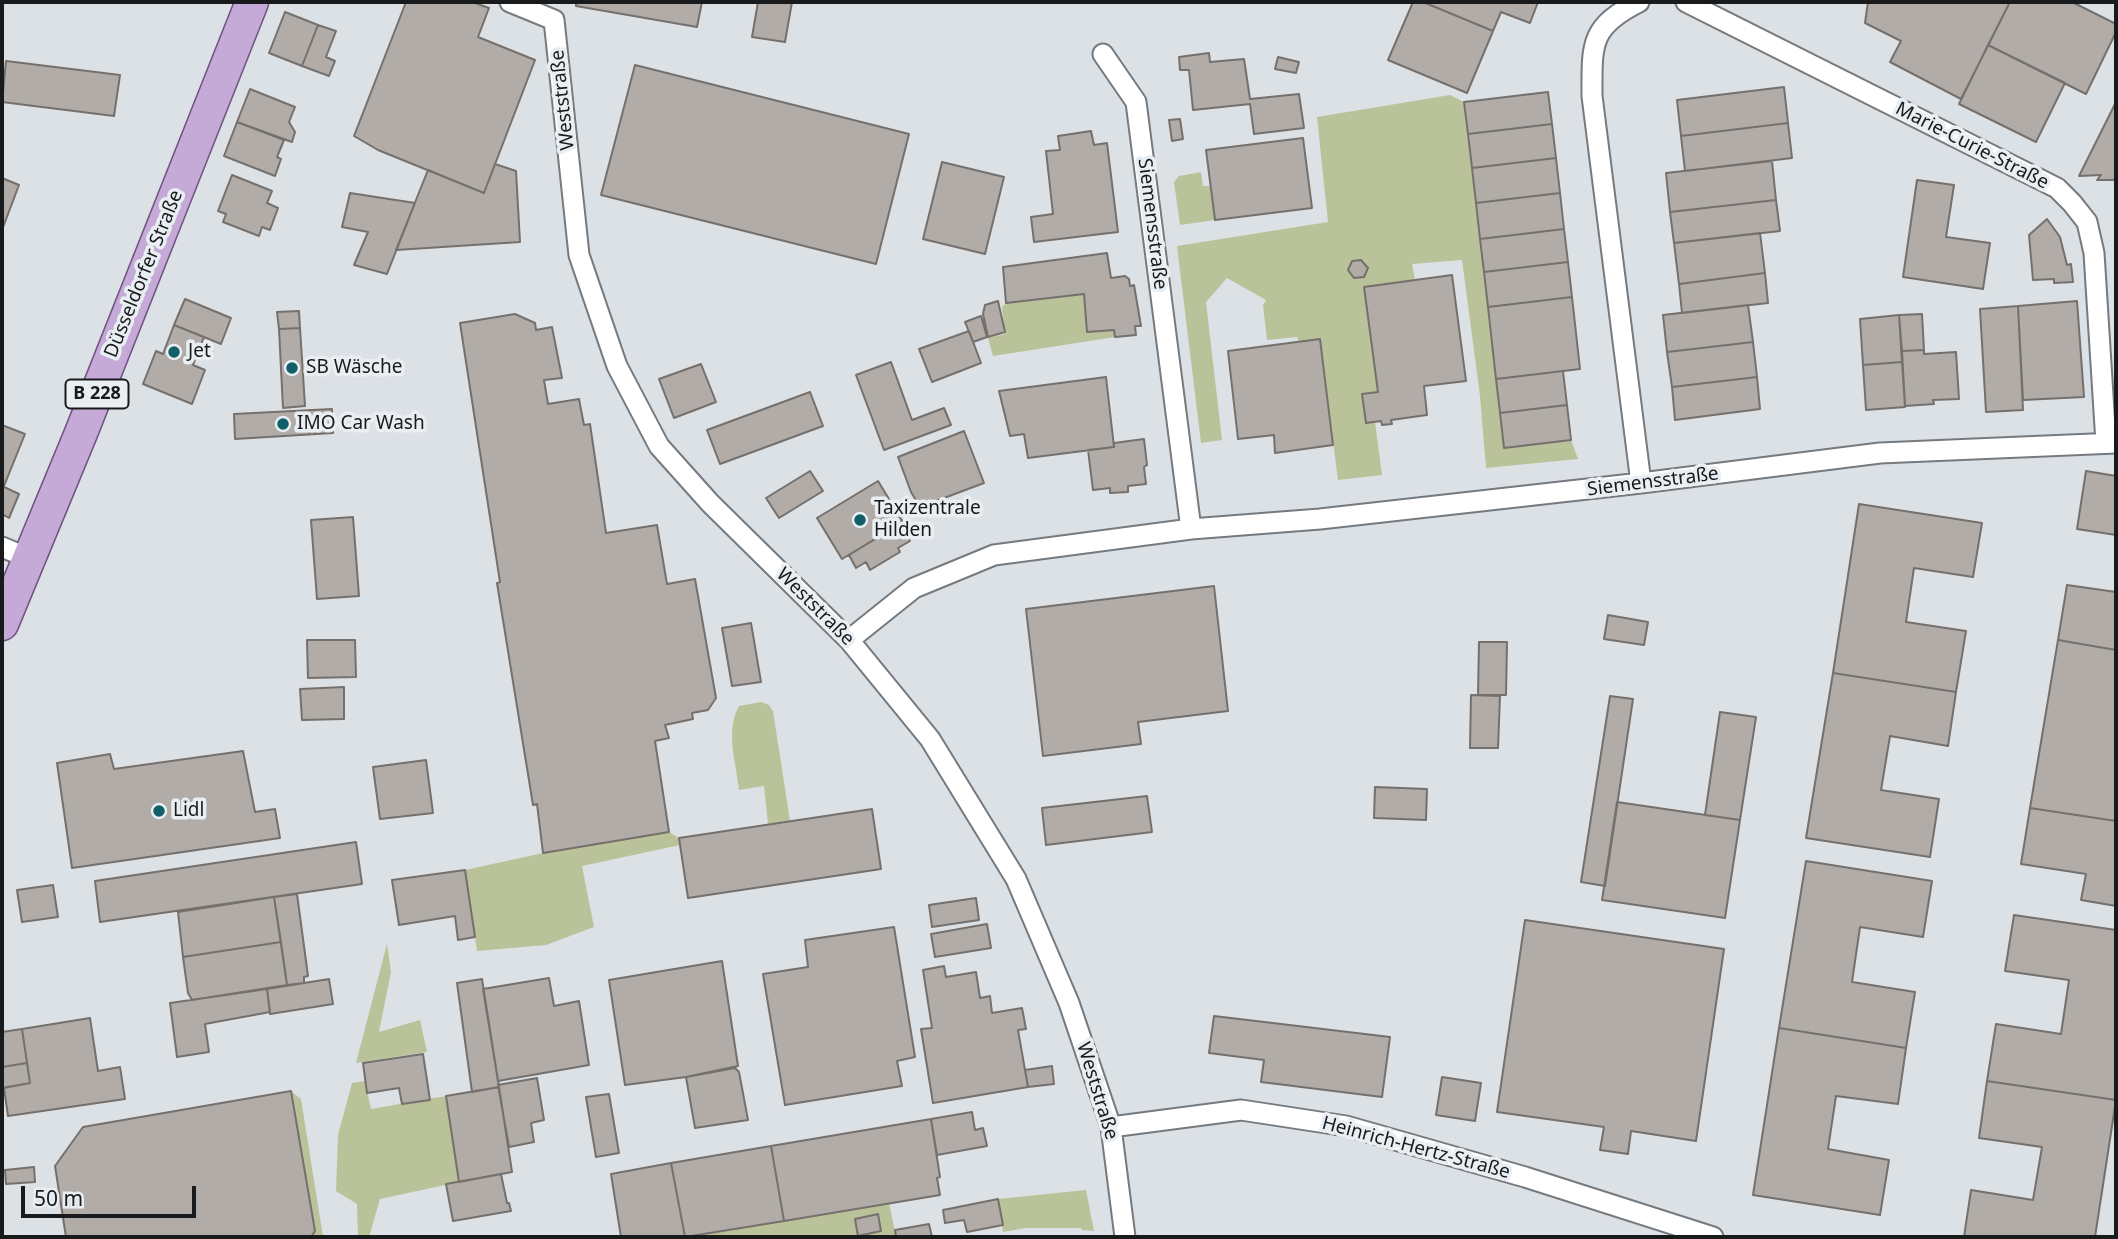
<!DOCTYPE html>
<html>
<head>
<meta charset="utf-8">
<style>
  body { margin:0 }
  #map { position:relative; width:2118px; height:1239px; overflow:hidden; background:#dce1e6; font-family:"Noto Sans",sans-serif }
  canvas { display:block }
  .frame { position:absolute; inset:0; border:4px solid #181a1c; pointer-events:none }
  .scale { position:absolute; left:21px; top:1186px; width:175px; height:32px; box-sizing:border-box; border:4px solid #181a1c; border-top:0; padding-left:9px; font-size:21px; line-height:24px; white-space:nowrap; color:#181a1c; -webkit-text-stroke:5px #e9eef3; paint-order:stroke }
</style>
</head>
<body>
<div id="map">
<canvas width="2118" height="1239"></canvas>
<div class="frame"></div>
<div class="scale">50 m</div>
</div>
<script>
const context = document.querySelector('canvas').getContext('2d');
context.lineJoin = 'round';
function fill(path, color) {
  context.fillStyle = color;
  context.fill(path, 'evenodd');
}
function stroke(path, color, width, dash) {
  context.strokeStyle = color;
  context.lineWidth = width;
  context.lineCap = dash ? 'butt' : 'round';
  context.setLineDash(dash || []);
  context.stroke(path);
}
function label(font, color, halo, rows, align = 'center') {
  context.font = font + ' "Noto Sans",sans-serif';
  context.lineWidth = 7;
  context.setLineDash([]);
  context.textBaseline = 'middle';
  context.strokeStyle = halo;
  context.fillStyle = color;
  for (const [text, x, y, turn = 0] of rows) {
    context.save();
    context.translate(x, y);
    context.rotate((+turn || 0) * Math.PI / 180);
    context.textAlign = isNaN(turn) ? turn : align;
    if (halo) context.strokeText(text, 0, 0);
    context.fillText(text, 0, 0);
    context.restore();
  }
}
const green = new Path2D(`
  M1450,95l14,7 40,346 67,-8 7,19 -92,9 -6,-72 -18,-136 -50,4 3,16 -51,7 14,105 -16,3 4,28 9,-1 7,53 -44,5 -18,-141 -21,3 -2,-5 -30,3 -4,-35 3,-5 -39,-22 -21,24 16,138 -21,3 -24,-197 151,-24 -11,-105z
  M1201,172l2,14h7l5,34 -35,5 -6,-43 5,-6z
  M1084,294l3,38 27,-2 1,7 -122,19 -5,-18 17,-4 -3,-27 4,-4z
  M761,702l8,3 4,6 17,110 -22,3 -4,-38 -25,4c-3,-28 -14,-59 0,-84z
  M669,832l10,6 1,7 -98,21 12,61 -48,18 -69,6 -12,-81 78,-17z
  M387,944l4,28 -12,60 41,-12 7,32 -71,11z
  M365,1081l6,28 75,-13 13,86 -79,17 -11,38 -11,-1 -1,-32 -21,-13 2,-56 14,-52z
  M291,1091l10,8 22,138h-12l4,-6z
  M1086,1190l8,41 -12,-1 -1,-2h-55l-23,4 -5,-33z
  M889,1203l7,34h-212z`);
const building = new Path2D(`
  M406,2h66l17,6 -11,29 57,23 -51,133 -106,-43 -24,-14z
  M576,2h126l-5,25 -121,-21z
  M758,2h34l-7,40 -33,-5z
  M1413,2h10l70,29 -26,62 -79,-33z
  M1423,2h115l-8,21 -29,-11 -8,19z
  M1868,2h142l-49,97 -71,-37 11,-21 -36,-18z
  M2010,2h62l44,22v8l-30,62 -98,-49z
  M285,12l33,13 -16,41 -33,-13z
  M318,25l18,6 -10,26 9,4 -6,15 -27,-10z
  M1988,45l77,38 -29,59 -77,-38z
  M1209,53l1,9 34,-3 6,40 49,-5 5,34 -50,6 -4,-30 -57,6 -4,-40h-9l-1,-13z
  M1278,57l21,5 -3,11 -21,-4z
  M6,61l114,14 -6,41 -112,-14z
  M635,65l274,69 -33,130 -275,-69z
  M1784,87l4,36 -107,13 -4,-36z
  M250,89l45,18 -6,15 6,10 -3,10 -55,-20z
  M1548,92l4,32 -84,10 -4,-32z
  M2116,102v73l-2,5h-17l4,-5 -22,1z
  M1180,119l3,20 -11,2 -3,-21z
  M237,122l47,18 -7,17 4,2 -6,17 -51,-20z
  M1788,123l4,35 -107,13 -4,-35z
  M1552,124l4,34 -84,10 -4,-34z
  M1091,131l3,14 13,-2 11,89 -84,10 -3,-25 22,-3 -7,-63 14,-1 -2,-14z
  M1303,138l9,70 -97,12 -9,-70z
  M1556,158l4,35 -84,10 -4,-35z
  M1772,161l4,39 -106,12 -4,-39z
  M942,162l62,15 -19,77 -62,-15z
  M495,164l21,7 4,71 -124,8 32,-80 56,23z
  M232,175l40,16 -5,12 11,5 -8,22 -8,-3 -3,9 -36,-14 3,-8 -8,-3z
  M2,178l17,7 -17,45z
  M1917,180l37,5 -8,52 44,6 -7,46 -80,-12z
  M350,193l65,10 -28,71 -33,-9 14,-33 -26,-5z
  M1560,193l4,36 -84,10 -4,-36z
  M1776,200l4,31 -106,12 -4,-31z
  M2047,219l13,18 7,28 4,-1 2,18 -19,1v-4l-21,1 -4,-45z
  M1564,229l4,33 -84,10 -4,-33z
  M1760,233l5,40 -86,11 -5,-41z
  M1107,253l4,25 14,-2 4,3 1,7 4,-1 7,41h-6l1,9 -21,2 -1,-7 -27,2 -3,-38 -78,9 -3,-36z
  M1361,260l7,8 -4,9 -10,1 -6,-8 4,-9z
  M1568,262l4,35 -84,10 -4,-35z
  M1765,273l3,30 -86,10 -3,-29z
  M1452,275l14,106 -42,5 3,29 -36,5 1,4 -10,1 -1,-4 -15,2 -4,-29 16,-2 -14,-105z
  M1572,297l8,72 -84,10 -8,-72z
  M185,299l46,19 -10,26 -47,-19z
  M998,301l7,31 -17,5 -5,-23 2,-9z
  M2077,301l7,96 -61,3 -5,-94z
  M1748,305l5,37 -86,10 -4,-37z
  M2018,306l5,104 -37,2 -6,-103z
  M299,311l1,17 -21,1 -2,-17z
  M515,314l20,9 1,7 16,-3 10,51 -18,2 4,24 31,-5 5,26 6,-1 16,109 51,-8 10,59 28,-5 21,119 -8,12 -16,3 1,6 -28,6 4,13 -14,3 14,91 -126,21 -6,-49 -4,1 -36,-222 3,-1 -40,-259z
  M1922,314l2,36 -22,1 -3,-36z
  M1899,315l3,47 -39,3 -3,-46z
  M981,316l6,21 -14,5 -8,-20z
  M174,325l30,12 -11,28 12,5 -13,34 -49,-20 13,-33 7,3z
  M300,328l5,78 -22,2 -4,-79z
  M969,331l12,32 -49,19 -13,-33z
  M1320,339l13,106 -58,8 -1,-18 -36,4 -10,-88z
  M1753,342l4,35 -85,10 -5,-35z
  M1924,350v4l32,-2 3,47 -26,1 1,4 -29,2 -3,-55z
  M891,362l21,58 32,-12 7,17 -67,25 -28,-75z
  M1902,362l3,45 -39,3 -3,-45z
  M701,364l15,38 -42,16 -15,-39z
  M1563,371l4,34 -67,8 -4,-34z
  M1106,377l8,70 -86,11 -4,-24 -14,2 -11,-45z
  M1757,377l3,32 -85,11 -3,-33z
  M810,392l13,34 -103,38 -13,-34z
  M1567,405l4,35 -67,8 -4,-35z
  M332,409l1,24 -98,6 -1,-25z
  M2,425l23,9 -21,52h-2z
  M964,431l20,52 -64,24 -9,-15 -13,-35z
  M1144,439l3,26 -3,2 2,17 -18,2v6l-18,1v-5l-17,2 -5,-40 26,-3v-4z
  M810,471l13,20 -44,27 -13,-20z
  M2086,471l30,5v59l-39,-6z
  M878,481l25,41 -61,37 -25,-41z
  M2,486l17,8 -10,24 -7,-4z
  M1859,504l123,19 -9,54 -59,-9 -8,54 60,9 -10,61 -123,-19z
  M353,517l6,79 -42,3 -6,-79z
  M900,524l10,17 -12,7 2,4 -30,18 -4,-8 -10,6 -7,-13z
  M2067,585l49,7v58l-58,-10z
  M1214,586l14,125 -90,11 3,22 -98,12 -17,-147z
  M1608,615l40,7 -4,23 -40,-6z
  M751,623l10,59 -29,4 -10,-58z
  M307,640h48l1,37 -48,1z
  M2058,640l58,10v171l-86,-13z
  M1479,642h28l-1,53h-28z
  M1833,673l123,19 -8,54 -58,-10 -9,54 58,9 -9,58 -124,-19z
  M344,687v32l-42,1 -2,-31z
  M1471,695l29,1 -2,52h-28z
  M1610,696l23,3 -28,187 -24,-4z
  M1720,712l36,5 -16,103 -35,-5z
  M243,751l12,61 20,-3 5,29 -208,30 -15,-105 53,-9 4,15z
  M426,760l7,53 -53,6 -7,-52z
  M1375,787l52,2 -1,31 -52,-2z
  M1147,796l5,36 -106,13 -4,-37z
  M1617,802l123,18 -15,98 -123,-18z
  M2030,808l86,13v85l-35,-6 5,-26 -65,-10z
  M872,809l9,60 -193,29 -9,-60z
  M356,842l6,42 -262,38 -5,-41z
  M1806,861l126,20 -9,56 -63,-10 -8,55 63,10 -9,56 -127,-20z
  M465,870l10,67 -17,3 -3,-24 -56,9 -7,-45z
  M53,885l5,32 -36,5 -5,-32z
  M297,894l11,82 -4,1v6l-17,2 -13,-88z
  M274,897l7,45 -98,15 -5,-45z
  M976,898l3,22 -47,7 -3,-22z
  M2014,915l102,15v170l-129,-19 9,-57 65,10 8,-54 -64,-9z
  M1525,920l199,29 -28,192 -65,-10 -3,23 -28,-4 4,-23 -107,-15z
  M987,924l4,24 -56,9 -4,-23z
  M894,927l21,130 -18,4 5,25 -117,19 -22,-131 45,-7 -3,-27z
  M281,942l6,43 -95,15 -4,-7 -5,-36z
  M722,961l16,105 -52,11 -61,8 -16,-105z
  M944,966l2,11 30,-5 4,26 10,-2 2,17 30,-5 4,21 -8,1 10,57 -95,16 -12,-74 11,-1 -9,-58z
  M549,978l5,28 25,-5 10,64 -91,16 -15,-92z
  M329,979l4,25 -63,10 -3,-25z
  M482,979l17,108 -27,5 -15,-109z
  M267,989l3,23 -65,12 4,28 -32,5 -7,-54z
  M1214,1016l176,21 -8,60 -121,-15 3,-22 -55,-7z
  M90,1018l8,53 22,-4 5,32 -117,17 -4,-28 26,-5 -8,-54z
  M1779,1028l127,20 -8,56 -62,-8 -8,53 61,11 -9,55 -127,-20z
  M22,1029l5,34 -25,4v-35z
  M423,1054l7,46 -28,4 -3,-16 -32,5 -4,-30z
  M27,1063l3,20 -28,5v-21z
  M1052,1066l2,18 -26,3 -3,-17z
  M735,1068l4,4 9,48 -53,8 -9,-51z
  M1442,1077l39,6 -6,38 -39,-6z
  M537,1078l7,42 -13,3 3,19 -25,5 -11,-62z
  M1987,1081l129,19 -21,137h-131l7,-47 62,10 9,-53 -63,-9z
  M499,1087l13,85 -53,10 -13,-86z
  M291,1091l24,140 -4,6h-245l-11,-71 28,-39z
  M609,1094l10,59 -23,4 -10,-60z
  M972,1112l3,18 8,-2 4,18 -50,9 -6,-36z
  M931,1119l9,58 -3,1 3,17 -156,26 -13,-75z
  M771,1146l13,75 -99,16 -14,-74z
  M671,1163l14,74h-64l-10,-63z
  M34,1167l1,15 -29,2 -1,-14z
  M501,1174l6,29h2l2,8 -58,10 -7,-37z
  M998,1199l5,26 -36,7 -3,-12 -19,3 -2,-13z
  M878,1214l3,17 -23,5 -3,-17z
  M929,1224l3,13h-36l-1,-7z`);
const street = new Path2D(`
  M510,2l44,18 25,235 38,111 42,80 51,57 139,137 81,99 86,140 53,124 42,124 14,110
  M1639,2c-50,25 -47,43 -47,94l49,387
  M1686,2l371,186 15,15 15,19 7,31 12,190
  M1103,54l33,48 55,427
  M2,547l26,11
  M849,640l65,-52 80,-33 197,-26 129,-10 321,-36 239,-30 236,-10
  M1111,1127l130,-17 105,16 179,51 188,60`);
const primary = new Path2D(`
  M2,624l79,-191 171,-431`);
const markers = [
  [174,352,7,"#116069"],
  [292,368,7,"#116069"],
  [283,424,7,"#116069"],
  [860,520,7,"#116069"],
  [159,811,7,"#116069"]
];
const shields = [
  [97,394,63]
];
const shieldNames = [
  ["B 228",97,394]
];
const streetNames = [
  ["Weststraße",563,100,-96],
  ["Marie-Curie-Straße",1972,146,27],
  ["Siemensstraße",1152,224,83],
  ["Düsseldorfer Straße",144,274,-68],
  ["Siemensstraße",1653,482,-7],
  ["Weststraße",815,607,45],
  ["Weststraße",1097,1091,73],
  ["Heinrich-Hertz-Straße",1416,1148,15]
];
const poiNames = [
  ["Jet",188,352],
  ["SB Wäsche",306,368],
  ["IMO Car Wash",297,424],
  ["Taxizentrale",874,509],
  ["Hilden",874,531],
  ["Lidl",173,811]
];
fill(green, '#bac299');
fill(building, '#b2aca8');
stroke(building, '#75706c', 2);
stroke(street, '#757a7f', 23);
stroke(primary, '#705283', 35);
stroke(street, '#fff', 19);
stroke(primary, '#c5a9d6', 32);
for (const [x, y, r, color] of markers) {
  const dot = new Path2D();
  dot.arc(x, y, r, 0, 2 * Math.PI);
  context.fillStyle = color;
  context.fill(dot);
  stroke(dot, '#e9eef3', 2.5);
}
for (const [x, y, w] of shields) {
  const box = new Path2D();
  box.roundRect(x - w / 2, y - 14.5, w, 29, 5);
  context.fillStyle = '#e9eef3';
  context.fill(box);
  stroke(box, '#181a1c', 2);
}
label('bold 18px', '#181a1c', null, shieldNames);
label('19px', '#181a1c', '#e9eef3', streetNames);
label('19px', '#181a1c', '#e9eef3', poiNames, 'left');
</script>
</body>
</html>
